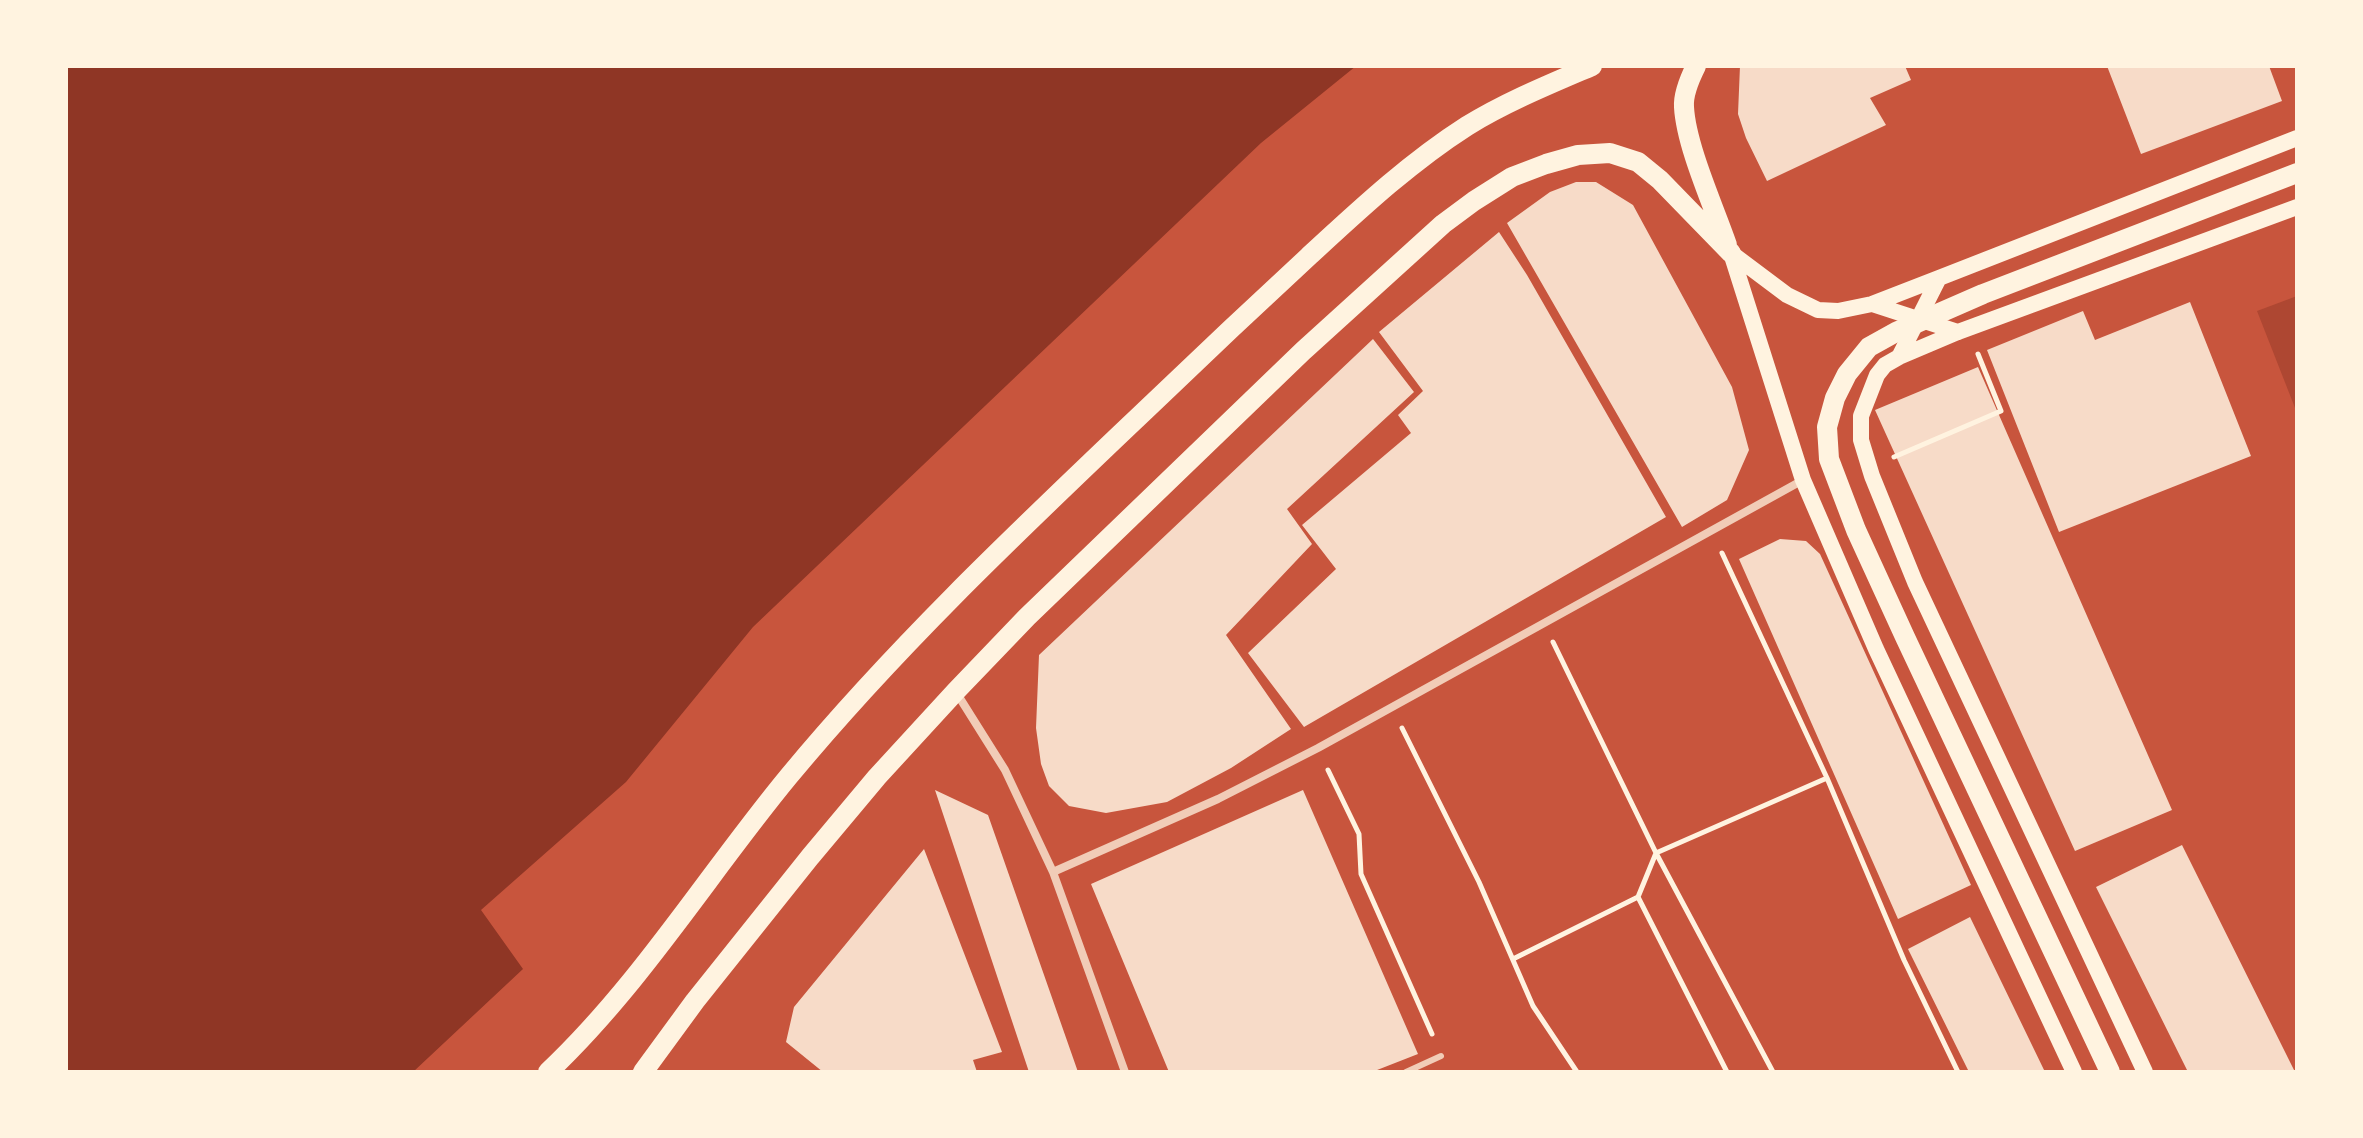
<!DOCTYPE html>
<html>
<head>
<meta charset="utf-8">
<style>
  body { margin:0 }
  #map { position:relative; width:2363px; height:1138px; overflow:hidden; background:#c8553d; font-family:"DejaVu Sans",sans-serif }
  canvas { display:block }
  .frame { position:absolute; inset:0; border:68px solid #fff3e0; pointer-events:none }
</style>
</head>
<body>
<div id="map">
<canvas width="2363" height="1138"></canvas>
<div class="frame"></div>
</div>
<script>
const context = document.querySelector('canvas').getContext('2d');
context.lineJoin = 'round';
function fill(path, color) {
  context.fillStyle = color;
  context.fill(path, 'evenodd');
}
function stroke(path, color, width, dash) {
  context.strokeStyle = color;
  context.lineWidth = width;
  context.lineCap = dash ? 'butt' : 'round';
  context.setLineDash(dash || []);
  context.stroke(path);
}
const green = new Path2D(`
  M2297,296v117l-40,-102z`);
const water = new Path2D(`
  M66,66h1290l-95,77 -508,484 -127,155 -145,128 42,59 -110,103h-347z`);
const building = new Path2D(`
  M1740,66h165l6,14 -41,18 16,27 -119,56 -21,-43 -8,-24z
  M2107,66h162l13,35 -141,53z
  M1576,182h20l37,23 99,182 17,63 -22,50 -45,27 -175,-304 43,-31z
  M1499,232l28,43 139,242 -362,210 -56,-74 88,-84 -34,-44 109,-92 -13,-18 25,-24 -44,-59z
  M2190,302l61,154 -192,76 -72,-182 96,-39 12,29z
  M1373,339l41,53 -127,117 25,35 -86,91 65,94 -60,39 -64,34 -61,11 -37,-7 -20,-20 -8,-22 -5,-36 3,-73z
  M1978,367l194,443 -97,41 -200,-441z
  M1780,539l26,2 14,13 151,331 -73,34 -159,-360z
  M935,790l53,25 90,257h-49z
  M1303,790l115,264 -46,18h-203l-78,-188z
  M2182,845l113,227h-107l-92,-185z
  M924,849l78,203 -29,8 4,12h-154l-37,-30 8,-35z
  M1970,917l75,155h-76l-61,-123z`);
const path = new Path2D(`
  M1894,457l107,-46 -23,-57
  M1722,553l105,225 77,182 54,112
  M1553,642l103,211 117,219
  M1402,728l77,154 54,124 44,66
  M1328,770l31,64 2,40 71,160
  M1638,897l18,-44 171,-75
  M1638,897l89,175
  M1513,959l125,-62`);
const service = new Path2D(`
  M1406,1072l35,-16`);
const minor = new Path2D(`
  M956,692l49,78 48,102 72,200
  M1053,872l165,-73 100,-51 485,-268`);
const secondary = new Path2D(`
  M1731,253l72,227 73,169 198,423
  M1731,253l56,42 31,15 20,1 34,-7 67,-26 358,-140
  M1872,304l86,28
  M1899,357l40,-79
  M2145,1072l-230,-490 -43,-106 -11,-36v-24l16,-41 8,-10 14,-8 59,-25 339,-125`);
const primary = new Path2D(`
  M1696,66c-6,12 -13,28 -12,41 2,39 30,100 43,138
  M548,1072c93,-88 160,-198 241,-296 111,-134 238,-253 364,-373 51,-49 103,-98 155,-146 50,-46 101,-94 159,-131 39,-24 83,-42 125,-60
  M643,1072l52,-71 115,-144 67,-80 79,-86 71,-74 276,-266 140,-127 31,-23 38,-24 34,-13 32,-9 32,-2 28,9 22,18 71,73
  M2110,1072l-205,-435 -49,-107 -27,-71 -2,-32 8,-29 12,-24 22,-27 27,-15 87,-38 314,-121`);
fill(green, '#ae4732');
fill(water, '#8f3625');
fill(building, '#f7dbc8');
stroke(path, '#fff3e0', 5);
stroke(service, '#f1ccb7', 6);
stroke(minor, '#f1ccb7', 8);
stroke(secondary, '#fff3e0', 16);
stroke(primary, '#fff3e0', 20);
</script>
</body>
</html>
